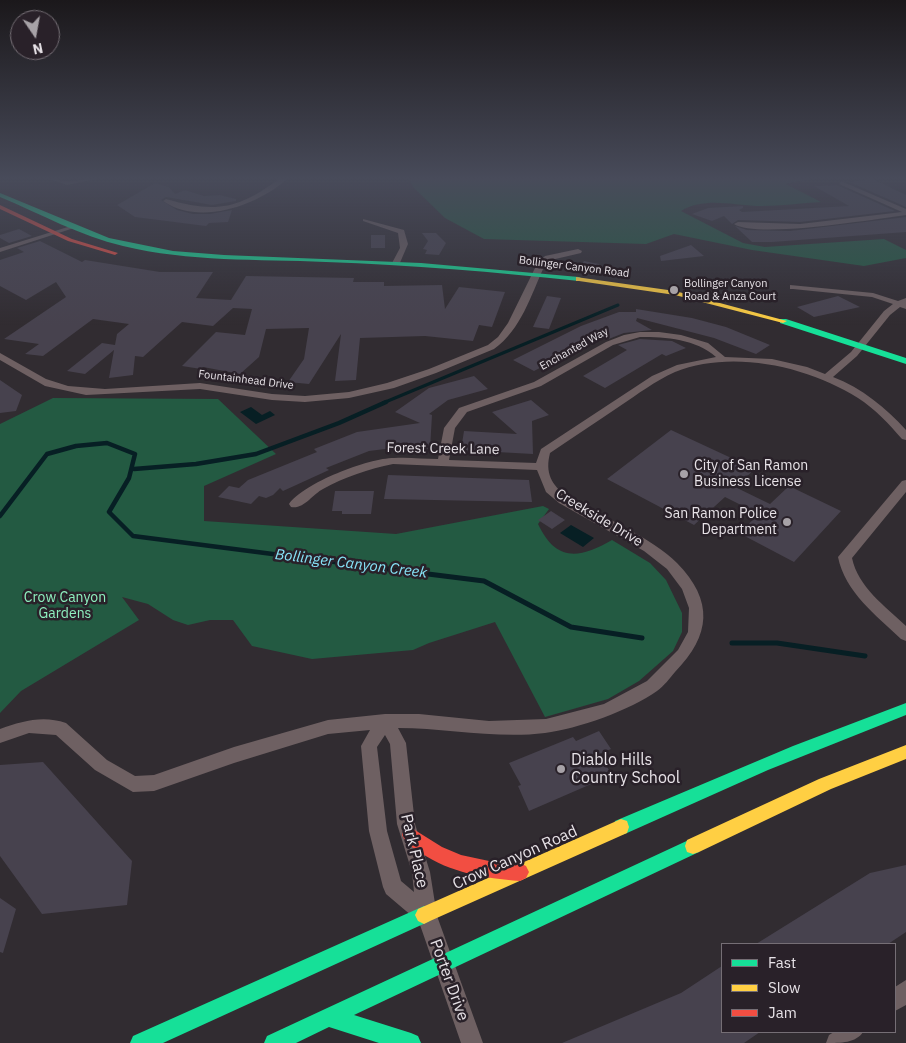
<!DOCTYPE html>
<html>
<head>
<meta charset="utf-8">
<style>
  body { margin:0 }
  #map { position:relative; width:906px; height:1043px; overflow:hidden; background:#312c31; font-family:"IBM Plex Sans",sans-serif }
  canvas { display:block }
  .legend { position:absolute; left:721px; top:943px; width:175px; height:90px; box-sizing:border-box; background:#292129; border:1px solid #756e75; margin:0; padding:6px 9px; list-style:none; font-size:15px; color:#e7e2e7 }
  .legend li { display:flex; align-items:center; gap:10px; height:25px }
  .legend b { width:25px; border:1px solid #756e75 }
  .north { position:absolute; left:10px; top:10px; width:50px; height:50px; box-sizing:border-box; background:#292129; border:1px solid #756e75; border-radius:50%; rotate:168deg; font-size:14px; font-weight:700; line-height:20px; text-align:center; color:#e7e2e7 }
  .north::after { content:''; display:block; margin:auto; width:18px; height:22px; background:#a7a2a7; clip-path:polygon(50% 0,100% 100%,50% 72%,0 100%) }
</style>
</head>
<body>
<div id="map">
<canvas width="906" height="1043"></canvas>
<ul class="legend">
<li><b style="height:6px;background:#16e098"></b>Fast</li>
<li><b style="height:6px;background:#ffcf43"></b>Slow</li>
<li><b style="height:6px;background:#f24e42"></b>Jam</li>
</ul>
<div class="north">N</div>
</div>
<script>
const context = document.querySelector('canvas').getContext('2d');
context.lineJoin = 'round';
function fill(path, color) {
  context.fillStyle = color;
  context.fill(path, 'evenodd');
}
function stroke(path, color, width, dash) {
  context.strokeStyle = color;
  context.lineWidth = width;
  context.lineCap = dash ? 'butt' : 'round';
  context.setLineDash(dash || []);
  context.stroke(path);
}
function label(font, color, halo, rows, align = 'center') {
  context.font = font + ' "IBM Plex Sans",sans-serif';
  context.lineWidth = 5;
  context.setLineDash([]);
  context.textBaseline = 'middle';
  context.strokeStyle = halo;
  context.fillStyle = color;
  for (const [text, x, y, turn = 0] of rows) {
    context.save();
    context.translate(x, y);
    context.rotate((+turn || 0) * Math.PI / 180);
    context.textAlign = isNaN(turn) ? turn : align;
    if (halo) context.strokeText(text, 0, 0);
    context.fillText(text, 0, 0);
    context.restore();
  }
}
const green = new Path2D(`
  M409,179h401l-24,5 35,18c-20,1 -40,4 -59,4 -26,0 -57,-10 -81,5l62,32 22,4 119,-8 22,11v8l-42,8 -112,-16 -78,-16 -28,10 -162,-5 -39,-21 -32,-31z
  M53,398l165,1 58,55 -72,32v35l192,13 147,-28 6,3 -11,15c18,38 41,35 74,16l38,23 16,17 16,33v19l-9,19 -34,30 -31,18 -63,18 -50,-95 -66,21 -16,7 -101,9 -60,-13 -19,-26h-23l-22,5 -15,-5 -25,-16 -26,-7 17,23 -118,71 -21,22v-289z`);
const water = new Path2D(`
  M251,407l11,8 8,-4 5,4 -19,9 -16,-12z
  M571,525l23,13 -11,9 -23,-14z`);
const streamFar2 = new Path2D(`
  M383,403l235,-98`);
const streamFar1 = new Path2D(`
  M134,469l62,-5 60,-10 83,-31 47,-21
  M0,516l47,-62 29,-8 31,-3 28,11 -6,24 -20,34 24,24 225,29`);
const stream = new Path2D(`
  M348,564l136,17 87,46 71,11
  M732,643h45l88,13`);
const building = new Path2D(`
  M873,179l33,16v12l-57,-25z
  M155,183l14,4 6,7 10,-4 19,6 16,-1 16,4v2l-24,4 -46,-8 -5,3 16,10 16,4h17l22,-4 -4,12 -19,1 -3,3 -71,-9 -18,-12z
  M837,185l58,26 -95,11 -62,-2 -6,4 -8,-8 -12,5 -20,-7 16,-6 35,-2v2l-4,2 3,2 107,-6 -35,-20z
  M906,217v15l-134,10h-20l-17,-16 12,4 43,1z
  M19,229l13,7 -23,7 -9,-5v-3z
  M422,233h14l10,10 -7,12 -14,-1 2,-4 -4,-1 5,-8z
  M371,235h14v13h-14z
  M40,241l42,21 3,-2 75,12h53l-17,26 35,2 15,-24 108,2 -1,4h31v4l58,-1 3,24 14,-22 46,5 -13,35 -13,-2 -6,16 -48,-5 -65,2 -4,42 -21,1 6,-47 -32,50 -21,-2 16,-23 5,-31 -43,1 -7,28 -19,17 -37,-7 -2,2 -19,-3 34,-34 29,3 7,-26 -19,-1 -20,18 -31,-4 -39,35 -8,-1 -2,19 -24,3 5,-28 -29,24 -18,-3 35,-28 13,2 2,-11 12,-10 -36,-5 -50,37 -18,-2 14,-10 -35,-5 62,-42 -10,-15 -30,18 -26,-14v-26l24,-8 -7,-4z
  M691,245l13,11 -43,5 -1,-5z
  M584,261l15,3 -6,10 -15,-2z
  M547,296l14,2 -12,31 -16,-2z
  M838,296l22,11 -46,10 -17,-10z
  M636,309l56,9 34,9 44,18 -14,9 -42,-16 -77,-20 -1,3 16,9 -28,3 -18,7 -6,-3 -66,34 -21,-11 68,-34 38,-14h17z
  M640,339l32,2 14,7 -20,8 -4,-2 -57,34 -22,-12 44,-26 -9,-5z
  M474,376l14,13 -40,11 -19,14 3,1 -2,34h-45l-16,2 -43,17 3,2 -46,21 -3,-3 -7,7 -7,3 -7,-2 -8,8 -33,-7 11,-11 10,2 9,-8 69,-28 -3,-3 43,-17 63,-9 -25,-11 34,-24z
  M0,380l22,15 -6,16 -16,2z
  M531,400l18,15 -17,6 1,33 -72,-4 3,-19 53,3 -25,-22z
  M671,430l84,39 -20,18 35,17 19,-18 52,25 -47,51 -55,-29 20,-19 -34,-17 -31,28 -87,-46z
  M388,475l141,5 3,22 -148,-3z
  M335,491h39l-3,23h-29v-3h-10z
  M551,511l14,9 -13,9 -14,-9z
  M599,731l12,18 -12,5 13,21 -83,36 -11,-25 3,-1 -12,-22 64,-26 3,4z
  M43,762l89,99 -5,44 -85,9 -42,-58v-91z
  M906,865v67l-18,12h-132l114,-71z
  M0,898l16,11 -13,44 -3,-1z
  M722,966v66h38l-16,11h-182l119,-50z`);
const street = new Path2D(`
  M49,179l18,2 30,-2 -30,6z
  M279,179h8c-30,27 -88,47 -124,22l3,-2c49,14 71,11 113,-20z
  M841,181l65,28v6c-31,4 -149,24 -172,9l4,-2 62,2 102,-12 -63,-28z
  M363,219l41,11 4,14 -9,21 -7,-2 8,-15 -2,-15 -35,-12z
  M71,226l6,1 -77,25v-4z
  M578,249l4,2 -1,2 -30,7 -7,7c-13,28 -23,63 -50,82l-58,24 -42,15 -45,10 -44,4 -33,-2 -72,-11 -114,6 -41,-9 -45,-26v-7l46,26 22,7 37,3 95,-6 72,11 33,2 44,-4 38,-9 42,-14 59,-24 10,-8 10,-14 29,-59 8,-8z
  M790,285l83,8 25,8 8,-3v11l-6,-2 -10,8 -33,41 -24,21c29,11 53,31 73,53v10l-4,-1c-13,-15 -27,-30 -44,-41 -50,-32 -127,-49 -183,-26 -20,9 -37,22 -55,34 -23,16 -47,31 -70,47 -5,20 1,31 17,44 31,17 87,42 110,66 37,38 34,72 -2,109 -5,6 -11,14 -18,19 -26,19 -80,38 -112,42 -49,6 -98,-5 -147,-5l8,15 9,81 15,48 7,44 46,127h-22l-42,-121 -33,-28 -3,-7 -14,-56 -8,-85 9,-16 -42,4 -94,29 -80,28 -21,1 -38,-22 -39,-35 -27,-2 -29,10v-14c22,-8 43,-14 66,-6l41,37 28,16 19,-1 80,-28 94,-27 57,-6h34l70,7 57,-2 58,-15 43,-23 31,-31 10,-18 1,-24 -7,-19 -15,-20 -23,-18 -85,-48 -13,-11 -9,-22 -144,-6c-24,5 -49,13 -70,25 -10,5 -20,21 -32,18l-2,-3c15,-21 79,-46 105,-46 15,-1 29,1 44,1l6,-31 15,-20 75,-26 72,-40 18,-7 16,-3h19l22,3 27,8 17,14 47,2 35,8 18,7 26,-22 33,-41 9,-7 -21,-7 -79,-8h-3zM640,337c26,0 56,2 76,20l-39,8 -25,11 -111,73 -5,14 -87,-3 6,-32 12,-16 74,-26 72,-41zM385,735l5,9 7,80 15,48 2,20 -13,-11 -14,-50 -10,-84z
  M906,480v12l-54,66c6,29 33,48 54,68v15l-5,-2c-25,-24 -56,-47 -63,-82l64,-76z
  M906,980v25l-11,6v-24z
  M834,1032h29c-7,11 -22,11 -37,11l3,-8z`);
const fast = new Path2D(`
  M0,193l109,45 64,13 51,4 197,8 158,14 4,2 -4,2c-84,-9 -168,-16 -253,-19 -68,-3 -137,0 -203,-16 -43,-10 -82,-32 -123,-49z
  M780,319h6l120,39v6l-126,-41z
  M906,703v12l-138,55 -141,63 -6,2 -6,-2 -2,-6 2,-6 178,-75z
  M693,838l6,2 2,6 -2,6 -345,163 57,18 7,3 3,7h-42l-50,-16 -33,16h-32l3,-7z
  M424,906l6,3 3,6 -3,6 -267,122h-33l3,-7z`);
const slow = new Path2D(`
  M576,277l99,14 112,30 -4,2 -108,-28 -96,-14h-3z
  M906,745v14l-75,30 -132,63 -6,2 -6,-2 -2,-6 2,-6 132,-61z
  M621,819l6,2 2,6 -2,6 -197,88 -6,3 -6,-3 -3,-6 3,-6z`);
const jam = new Path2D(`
  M0,205l72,34 46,14 -3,2 -47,-14 -68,-32z
  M410,827l32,20 19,8 28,6 31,2 6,3 3,6 -3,6 -6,3c-36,-3 -69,-8 -99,-28 -8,-5 -16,-10 -19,-18l2,-6z`);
const markers = [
  [674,290,5,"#a7a2a7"],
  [684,474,5,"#a7a2a7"],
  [787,522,5,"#a7a2a7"],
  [561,769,5,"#a7a2a7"]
];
const farStreetnames = [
  ["Bollinger Canyon Road",574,267,7],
  ["Enchanted Way",574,349,-29],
  ["Fountainhead Drive",246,380,7]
];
const farPoinames = [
  ["Bollinger Canyon",684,284],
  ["Road & Anza Court",684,297]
];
const streetNames = [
  ["Forest Creek Lane",443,449,1],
  ["Creekside Drive",599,518,31]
];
const poiNames = [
  ["City of San Ramon",694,466],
  ["Business License",694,482],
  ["San Ramon Police",777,514,"right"],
  ["Department",777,530,"right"]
];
const parkNames = [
  ["Crow Canyon",65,598],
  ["Gardens",65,614]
];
const waterNames = [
  ["Bollinger Canyon Creek",351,564,7]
];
const nearPoinames = [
  ["Diablo Hills",571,760],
  ["Country School",571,778]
];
const nearStreetnames = [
  ["Park Place",414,851,77],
  ["Crow Canyon Road",515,858,-24],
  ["Porter Drive",449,980,70]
];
fill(green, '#235a42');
fill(water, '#071f24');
stroke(streamFar2, '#071f24', 3);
stroke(streamFar1, '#071f24', 4.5);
stroke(stream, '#071f24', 5);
fill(building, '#47424e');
fill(street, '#6e6062');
fill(fast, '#16e098');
fill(slow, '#ffcf43');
fill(jam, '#f24e42');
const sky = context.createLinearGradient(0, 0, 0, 325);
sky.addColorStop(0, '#1b181b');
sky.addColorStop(0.55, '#484b5a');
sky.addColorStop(1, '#484b5a00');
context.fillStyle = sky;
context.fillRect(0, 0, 906, 325);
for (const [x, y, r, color] of markers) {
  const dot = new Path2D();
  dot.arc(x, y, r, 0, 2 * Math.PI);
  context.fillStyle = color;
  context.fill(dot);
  stroke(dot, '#292129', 2);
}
label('11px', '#e7e2e7', '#292129', farStreetnames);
label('11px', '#e7e2e7', '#292129', farPoinames, 'left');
label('14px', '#e7e2e7', '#292129', streetNames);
label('14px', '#e7e2e7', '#292129', poiNames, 'left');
label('14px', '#8ef0bf', '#292129', parkNames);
label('italic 15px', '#87e4f8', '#292129', waterNames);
label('16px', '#e7e2e7', '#292129', nearPoinames, 'left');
label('16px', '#e7e2e7', '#292129', nearStreetnames);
</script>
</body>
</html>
